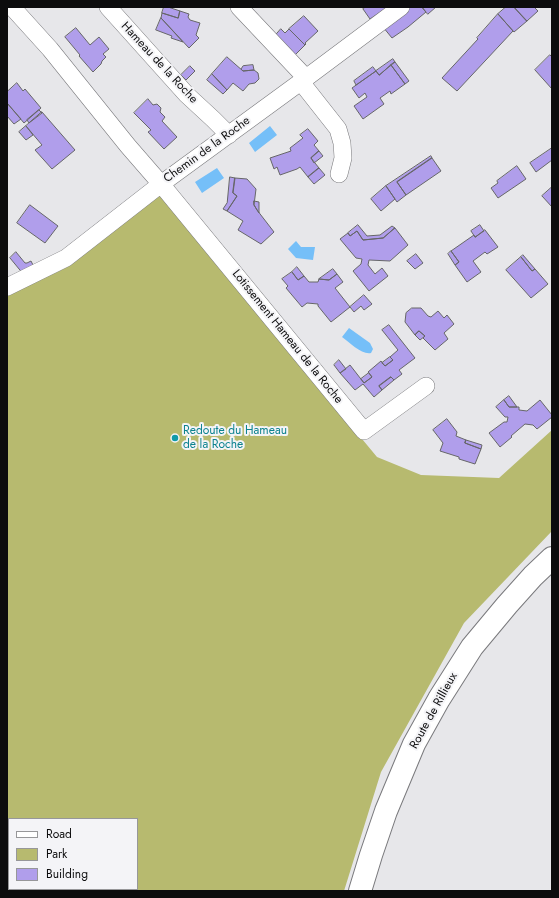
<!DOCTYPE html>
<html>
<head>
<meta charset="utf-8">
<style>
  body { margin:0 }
  #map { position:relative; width:559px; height:898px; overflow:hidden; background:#e7e7ea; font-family:Jost,sans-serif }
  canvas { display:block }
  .frame { position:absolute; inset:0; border:8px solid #0c0c0d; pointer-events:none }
  .legend { position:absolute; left:8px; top:818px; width:130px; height:72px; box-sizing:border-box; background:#f4f4f7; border:1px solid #979799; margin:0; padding:5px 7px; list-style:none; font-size:12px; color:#0c0c0d }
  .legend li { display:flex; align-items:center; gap:8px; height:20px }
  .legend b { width:20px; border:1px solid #979799 }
</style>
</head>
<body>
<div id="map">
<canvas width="559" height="898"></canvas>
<div class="frame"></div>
<ul class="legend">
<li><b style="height:5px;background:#fff"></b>Road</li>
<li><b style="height:11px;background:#b7ba6f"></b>Park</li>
<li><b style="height:11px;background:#b09eeb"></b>Building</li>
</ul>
</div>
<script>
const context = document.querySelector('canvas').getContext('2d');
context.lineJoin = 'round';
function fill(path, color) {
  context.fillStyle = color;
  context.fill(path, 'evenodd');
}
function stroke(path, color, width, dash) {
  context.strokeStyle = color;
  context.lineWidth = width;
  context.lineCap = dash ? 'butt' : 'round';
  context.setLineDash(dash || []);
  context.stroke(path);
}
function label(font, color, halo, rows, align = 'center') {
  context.font = font + ' Jost,sans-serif';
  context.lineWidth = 4;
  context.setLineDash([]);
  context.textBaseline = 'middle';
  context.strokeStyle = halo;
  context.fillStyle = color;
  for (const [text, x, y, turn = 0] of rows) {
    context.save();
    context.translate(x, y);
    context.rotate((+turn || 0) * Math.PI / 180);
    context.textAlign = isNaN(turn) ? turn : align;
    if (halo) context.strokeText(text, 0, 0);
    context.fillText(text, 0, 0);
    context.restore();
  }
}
const green = new Path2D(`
  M158,193l219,264 44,18 78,3 53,-48v101l-88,92 -83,149 -37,119h-337v-598zM9,819h128v70h-128z`);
const water = new Path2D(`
  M270,126l7,9 -22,17 -6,-9z
  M217,168l7,10 -22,15 -7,-11z
  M296,241l5,6h14l-2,13 -17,-2 -8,-9z
  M349,328l21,15 3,6 -2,4c-9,2 -21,-10 -29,-16z`);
const building = new Path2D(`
  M164,7h4l12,4 -2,7 -16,-5z
  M366,7h22l-18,12 -7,-10z
  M411,7h11l4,5 -18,15 -16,11 -9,-11z
  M422,7h14l-8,7z
  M506,7h8l13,14 -13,11 -16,-18z
  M514,7h20l4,4 -11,10z
  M180,11l9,3 -1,3 2,3 10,3 -4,12 3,3 -10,10 -28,-30 1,-5 16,5z
  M498,14l15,17 -56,60 -15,-13 36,-39 -1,-1z
  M304,16l14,15 -13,12 1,1 -1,1 -16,-16z
  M161,18l22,24 -12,-4 1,-2 -16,-6z
  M76,28l14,17 9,-8 10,12 -6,5 3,3 -4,4 -1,3 -8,8 -14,-16 1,-1 -15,-18z
  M281,29l4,4 4,-4 16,16 -11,11 -19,-20z
  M550,55l2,2v32l-17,-19z
  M227,57l16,14 11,-1 4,3 1,6 -4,4 -6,1 -6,7 -10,-8 -6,7 -15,-16z
  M393,59l2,3 -16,13 -3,-4z
  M395,62l14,19 -4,3 -14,-19z
  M253,65l1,5 -11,1 -2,-2 2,-3z
  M391,65l14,19 -14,10 -1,-3 -10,7 4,6 -21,15 -9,-13 13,-9 -2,-4 -6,5 -7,-10 24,-17 3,4z
  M190,66l5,5 -9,9 -5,-5z
  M373,67l3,4 -20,14 -2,-4z
  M212,74l15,16 -4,4 -16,-14z
  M17,83l6,8 2,-2 16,19 -17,15 -17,-20v-11z
  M148,99l5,6 4,-1 4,4 -1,4 5,5 -3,4 15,16 -13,12 -16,-17 3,-2 -17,-17z
  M7,103l14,16 -7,5 -7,-8z
  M39,110l3,3 -13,10 -2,-3z
  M42,112l33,38 -23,19 -17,-19 7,-5 -16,-19z
  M26,126l7,9 -7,5 -7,-8z
  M308,129l10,12 -4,4 5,6 -8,7 8,10 -11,9 -8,-10 -3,2 -17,6 -3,-8 -3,2 -4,-11 21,-7 -1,-3 13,-10 -3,-3z
  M552,148v12l-16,12 -6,-9z
  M319,151l4,5 -9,7 -3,-5z
  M431,156l1,2 -35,24 9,13 -9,7 -11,-16z
  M432,158l9,13 -35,24 -9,-13z
  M517,166l9,13 -28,19 -7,-10 7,-5 -1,-2z
  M319,168l6,7 -11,9 -6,-7z
  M230,177l5,1 -2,15 4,3 -10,15 -4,-2 4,-6z
  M235,178l12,1 9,10 -2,16 3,5 17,22 -13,12 -23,-14 5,-9 -16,-10 10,-15 -4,-3z
  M386,186l9,13 -14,12 -10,-12z
  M552,187v20l-10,-11z
  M254,201l5,1v11l-5,-8z
  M30,205l28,21 -13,17 -28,-20z
  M358,225l9,11 13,-1 12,-9 3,2 -12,10 -20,2 -6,-9 -7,5 -2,-3z
  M480,225l4,6 -9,6 -4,-6z
  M395,228l13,17 -18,16 -21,-1 -1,5 7,9 7,-6 6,8 -19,15 -16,-20 8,-7 1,-5 -6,-1 -16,-19 8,-6 2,3 7,-5 6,9 20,-2z
  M485,230l13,17 -11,7 -2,-2 -12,9 8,11 -14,10 -12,-17 4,-3 -8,-11 23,-16 1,2z
  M451,251l8,11 -4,3 -7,-11z
  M16,252l9,11h2l4,-2 4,8 -11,6 -14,-17z
  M416,254l7,9 -8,6 -8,-8z
  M523,255l12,14 -3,2 -11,-14z
  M521,257l11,14 3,-2 13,15 -17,14 -25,-28z
  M297,267l7,9 -6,4 -6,-8z
  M333,269l4,5 -8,6 -10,-1z
  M292,272l6,8 6,-4 5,6h9l1,-3 10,1 8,-6 6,8 -8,6 15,19 -19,15 -13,-16v-2l-11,-1 -5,4 -16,-19 2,-2 -6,-7z
  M364,295l8,9 -8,6 -3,-4 -7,6 -4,-5z
  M412,308h9l7,8 3,1 7,-6 6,7 3,-3 7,9 -10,9 4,6 -13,11 -12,-12 2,-2 -6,-5 -4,4 -10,-13 1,-9z
  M389,325l26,33 -16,12 3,4 -8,6 -3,-3 -12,9 3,4 -8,7 -11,-13 -8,6 -15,-17 10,-8 14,18 8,-6 -4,-5 13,-11 4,5 8,-6 -3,-3 8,-7 -16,-20z
  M419,331l6,5 -5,4 -5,-5z
  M390,357l3,3 -8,6 -3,-3z
  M339,360l7,9 -6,4 -6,-8z
  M369,373l3,4 -8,6 -3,-4z
  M391,377l3,3 -12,10 -3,-4z
  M509,396l8,11h-8l-5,-7z
  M504,400l5,7h10v3l8,1 13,-11 12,15v2l-15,12 -4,-4 -8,-1 -14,12 1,1 -12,10 -11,-14 15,-11h3l1,-5h-3l-9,-10z
  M447,419l10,13 -1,4 10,4 -1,3 16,6 -6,15 -16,-5v-2l-19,-6 3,-8 -10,-13z
  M466,440l16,5 -1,4 -16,-6z`);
const street = new Path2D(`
  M12,7l38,42 78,97 33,38 145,-106 95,-71
  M108,7l79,88 26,24 16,16
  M239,7l67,71
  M301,82l37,47 4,14 1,15 -4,16
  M7,287l59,-29 95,-74 203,247 62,-45`);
const secondary = new Path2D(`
  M360,891l11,-36 15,-44 28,-67 25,-45 33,-52 35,-42 26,-29 19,-18`);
const markers = [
  [175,438,4,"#0f9aa8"]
];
const streetNames = [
  ["Hameau de la Roche",159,63,47],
  ["Chemin de la Roche",207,150,-36],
  ["Lotissement Hameau de la Roche",287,337,51],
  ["Route de Rillieux",434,711,-61]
];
const cultureNames = [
  ["Redoute du Hameau",183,431],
  ["de la Roche",183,445]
];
fill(green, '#b7ba6f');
fill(water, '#75bff8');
fill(building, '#b09eeb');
stroke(building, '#666668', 1);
stroke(street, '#79797c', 18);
stroke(secondary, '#79797c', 24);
stroke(street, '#fff', 17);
stroke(secondary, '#fff', 22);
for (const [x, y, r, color] of markers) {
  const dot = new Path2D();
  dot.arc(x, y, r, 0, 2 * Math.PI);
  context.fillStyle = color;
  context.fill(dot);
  stroke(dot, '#f4f4f7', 1.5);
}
label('12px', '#0c0c0d', '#f4f4f7', streetNames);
label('12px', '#0d838f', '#f4f4f7', cultureNames, 'left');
</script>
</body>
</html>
